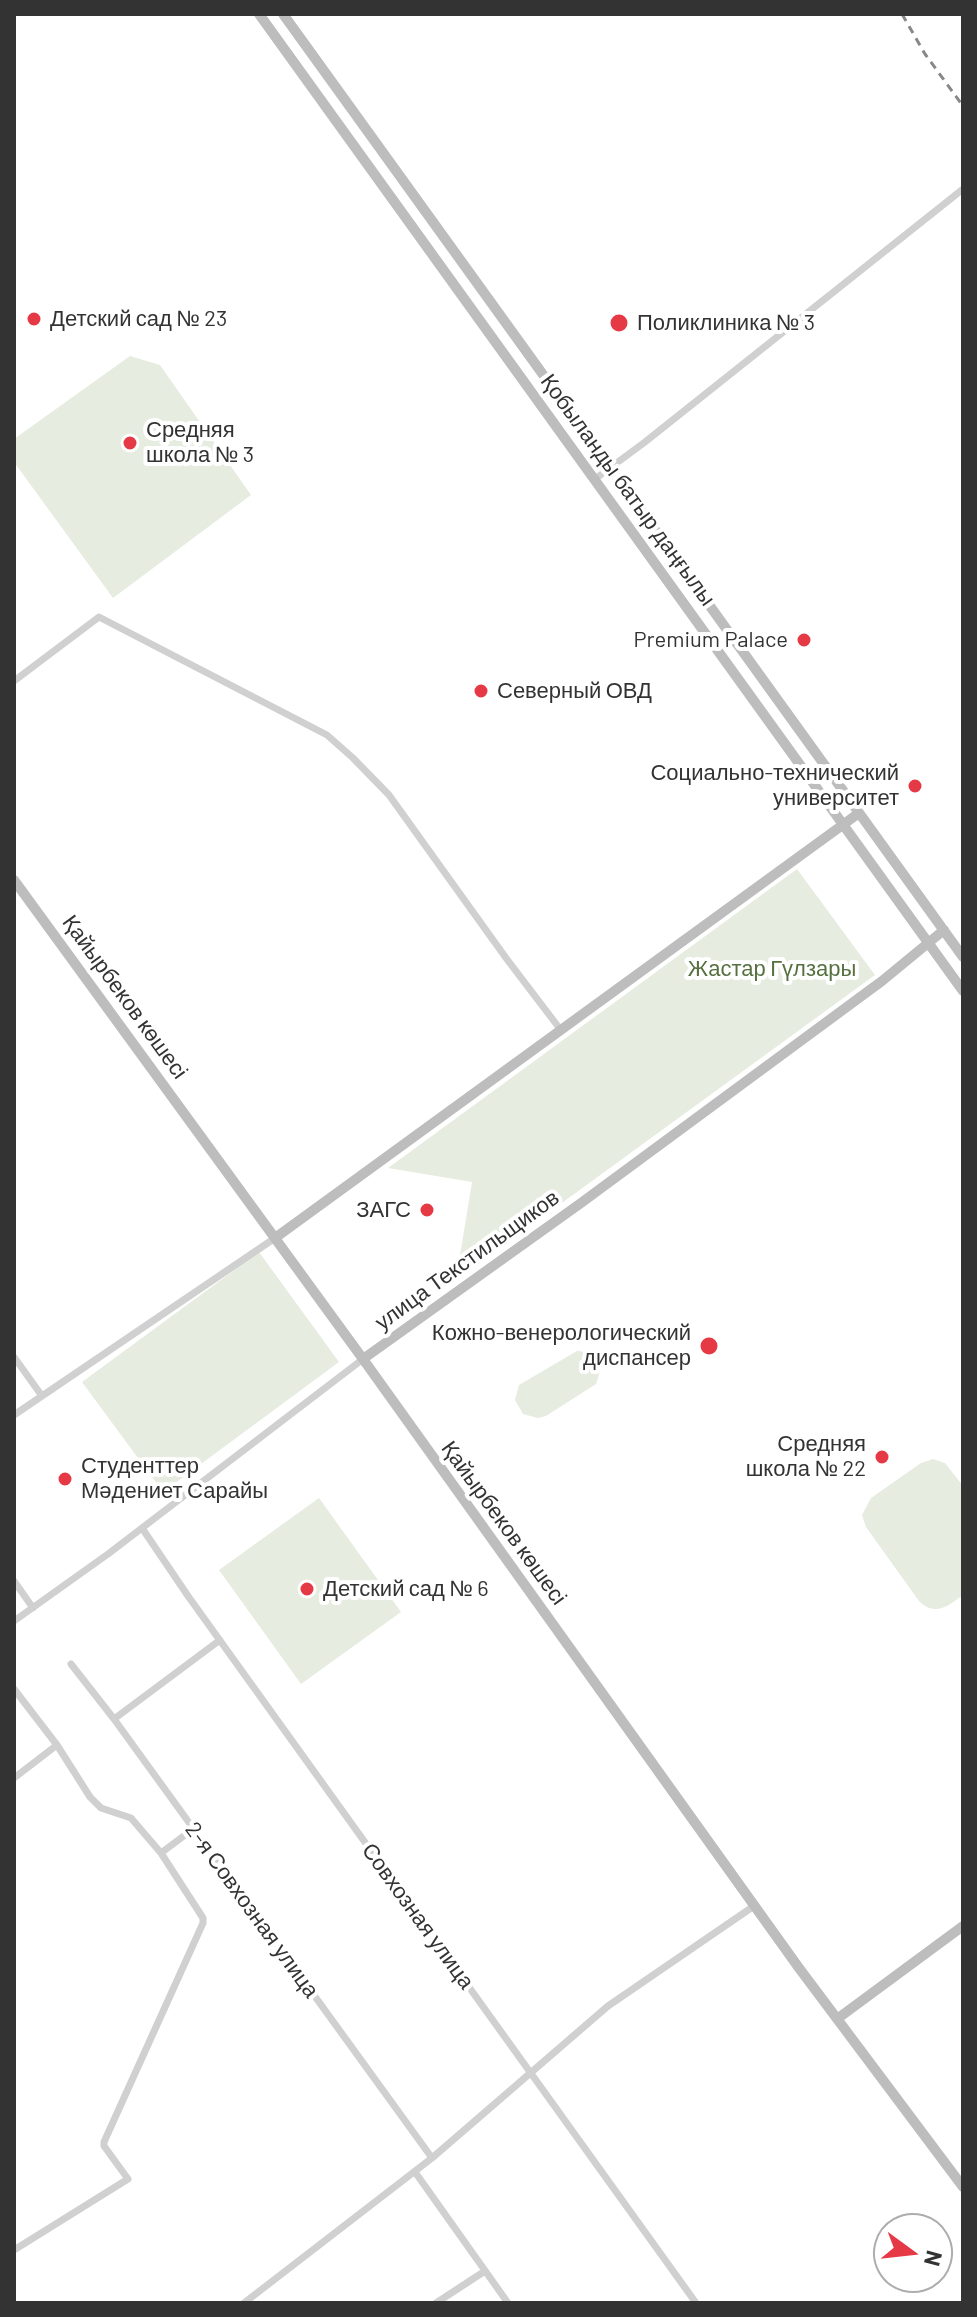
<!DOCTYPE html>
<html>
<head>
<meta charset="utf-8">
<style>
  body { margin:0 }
  #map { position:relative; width:977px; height:2317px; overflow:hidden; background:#fff; font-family:Barlow,sans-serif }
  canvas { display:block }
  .frame { position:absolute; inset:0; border:16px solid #333; pointer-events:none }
  .north { position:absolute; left:873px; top:2213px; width:80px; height:80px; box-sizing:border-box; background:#fff; border:2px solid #adadad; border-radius:50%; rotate:105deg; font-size:22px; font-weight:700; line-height:32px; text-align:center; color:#333 }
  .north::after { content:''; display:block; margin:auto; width:28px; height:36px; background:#e63946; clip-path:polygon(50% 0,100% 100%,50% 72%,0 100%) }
</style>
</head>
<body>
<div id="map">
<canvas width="977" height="2317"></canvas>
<div class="frame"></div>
<div class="north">N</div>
</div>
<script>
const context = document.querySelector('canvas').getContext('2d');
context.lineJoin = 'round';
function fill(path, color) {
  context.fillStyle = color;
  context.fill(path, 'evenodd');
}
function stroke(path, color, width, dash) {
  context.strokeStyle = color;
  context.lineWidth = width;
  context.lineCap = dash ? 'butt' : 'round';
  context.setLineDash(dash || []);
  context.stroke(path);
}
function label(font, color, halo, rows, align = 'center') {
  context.font = font + ' Barlow,sans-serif';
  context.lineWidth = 8;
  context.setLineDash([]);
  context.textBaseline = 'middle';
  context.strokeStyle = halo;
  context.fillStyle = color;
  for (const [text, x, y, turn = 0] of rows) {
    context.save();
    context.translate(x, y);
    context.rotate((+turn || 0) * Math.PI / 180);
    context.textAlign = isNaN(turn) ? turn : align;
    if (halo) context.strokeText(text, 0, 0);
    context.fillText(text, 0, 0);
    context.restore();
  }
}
const green = new Path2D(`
  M130,356l30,9 91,130 -138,103 -99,-136v-23z
  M797,869l78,106 -419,305 16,-98 -84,-14z
  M259,1252l80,110 -176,130 -81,-110z
  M577,1351c19,1 27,16 19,33l-50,32 -8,2 -15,-4 -8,-14 4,-15z
  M933,1459l12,4 18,23v109c-15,11 -28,22 -44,6l-53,-74 -4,-12 9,-17 50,-35z
  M319,1498l82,114 -100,72 -82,-114z`);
const street = new Path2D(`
  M595,479l50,-37 318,-253
  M14,681l85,-64 228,118 26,23 36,37 117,163 54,71
  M14,1357l28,39
  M14,1415l261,-177
  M142,1528l46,68 508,707
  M14,1581l19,27
  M14,1621l94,-67 255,-195
  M71,1664l43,55 318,439
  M14,1689l43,56
  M114,1719l106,-79
  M14,1778l43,-33 33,52 11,11 30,10 30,35 32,-24
  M415,2172l93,131
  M14,2250l114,-71 -24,-33v-4l99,-219v-5l-42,-65
  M244,2303l188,-145 176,-152 146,-100
  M436,2303l49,-32`);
const secondary = new Path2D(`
  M259,14l704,977
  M283,14l680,943
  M14,880l349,479 436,609 164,219
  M275,1238l584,-425
  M363,1359l218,-156 301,-222 62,-51
  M837,2019l126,-93`);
const rail = new Path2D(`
  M902,14l23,40 38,52`);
const markers = [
  [34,319,8,"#e63946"],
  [619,323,10,"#e63946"],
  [130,443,8,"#e63946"],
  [804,640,8,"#e63946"],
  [481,691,8,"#e63946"],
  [915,786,8,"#e63946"],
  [427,1210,8,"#e63946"],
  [709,1346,10,"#e63946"],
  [882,1457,8,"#e63946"],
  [65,1479,8,"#e63946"],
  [307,1589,8,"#e63946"]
];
const poiNames = [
  ["Детский сад № 23",50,319],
  ["Поликлиника № 3",637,323],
  ["Средняя",146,430],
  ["школа № 3",146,455],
  ["Premium Palace",788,640,"right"],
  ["Северный ОВД",497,691],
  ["Социально-технический",899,773,"right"],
  ["университет",899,798,"right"],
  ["ЗАГС",411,1210,"right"],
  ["Кожно-венерологический",691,1333,"right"],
  ["диспансер",691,1358,"right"],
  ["Средняя",866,1444,"right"],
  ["школа № 22",866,1469,"right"],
  ["Студенттер",81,1466],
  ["Мәдениет Сарайы",81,1491],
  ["Детский сад № 6",323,1589]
];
const streetNames = [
  ["Қобыланды батыр даңғылы",628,490,54],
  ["Қайырбеков көшесі",125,997,54],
  ["улица Текстильщиков",467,1260,-36],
  ["Қайырбеков көшесі",504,1523,54],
  ["2-я Совхозная улица",252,1910,54],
  ["Совхозная улица",418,1916,54]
];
const parkNames = [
  ["Жастар Гүлзары",772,969]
];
fill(green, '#e6ecdf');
stroke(street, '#d0d0d0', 7);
stroke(secondary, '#bdbdbd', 10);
stroke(rail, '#888', 3, [8, 6]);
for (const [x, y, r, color] of markers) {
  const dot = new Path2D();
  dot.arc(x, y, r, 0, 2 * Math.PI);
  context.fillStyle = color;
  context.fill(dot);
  stroke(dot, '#fff', 3);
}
label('22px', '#333', '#fff', poiNames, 'left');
label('22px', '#333', '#fff', streetNames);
label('22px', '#56703f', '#fff', parkNames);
</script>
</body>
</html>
